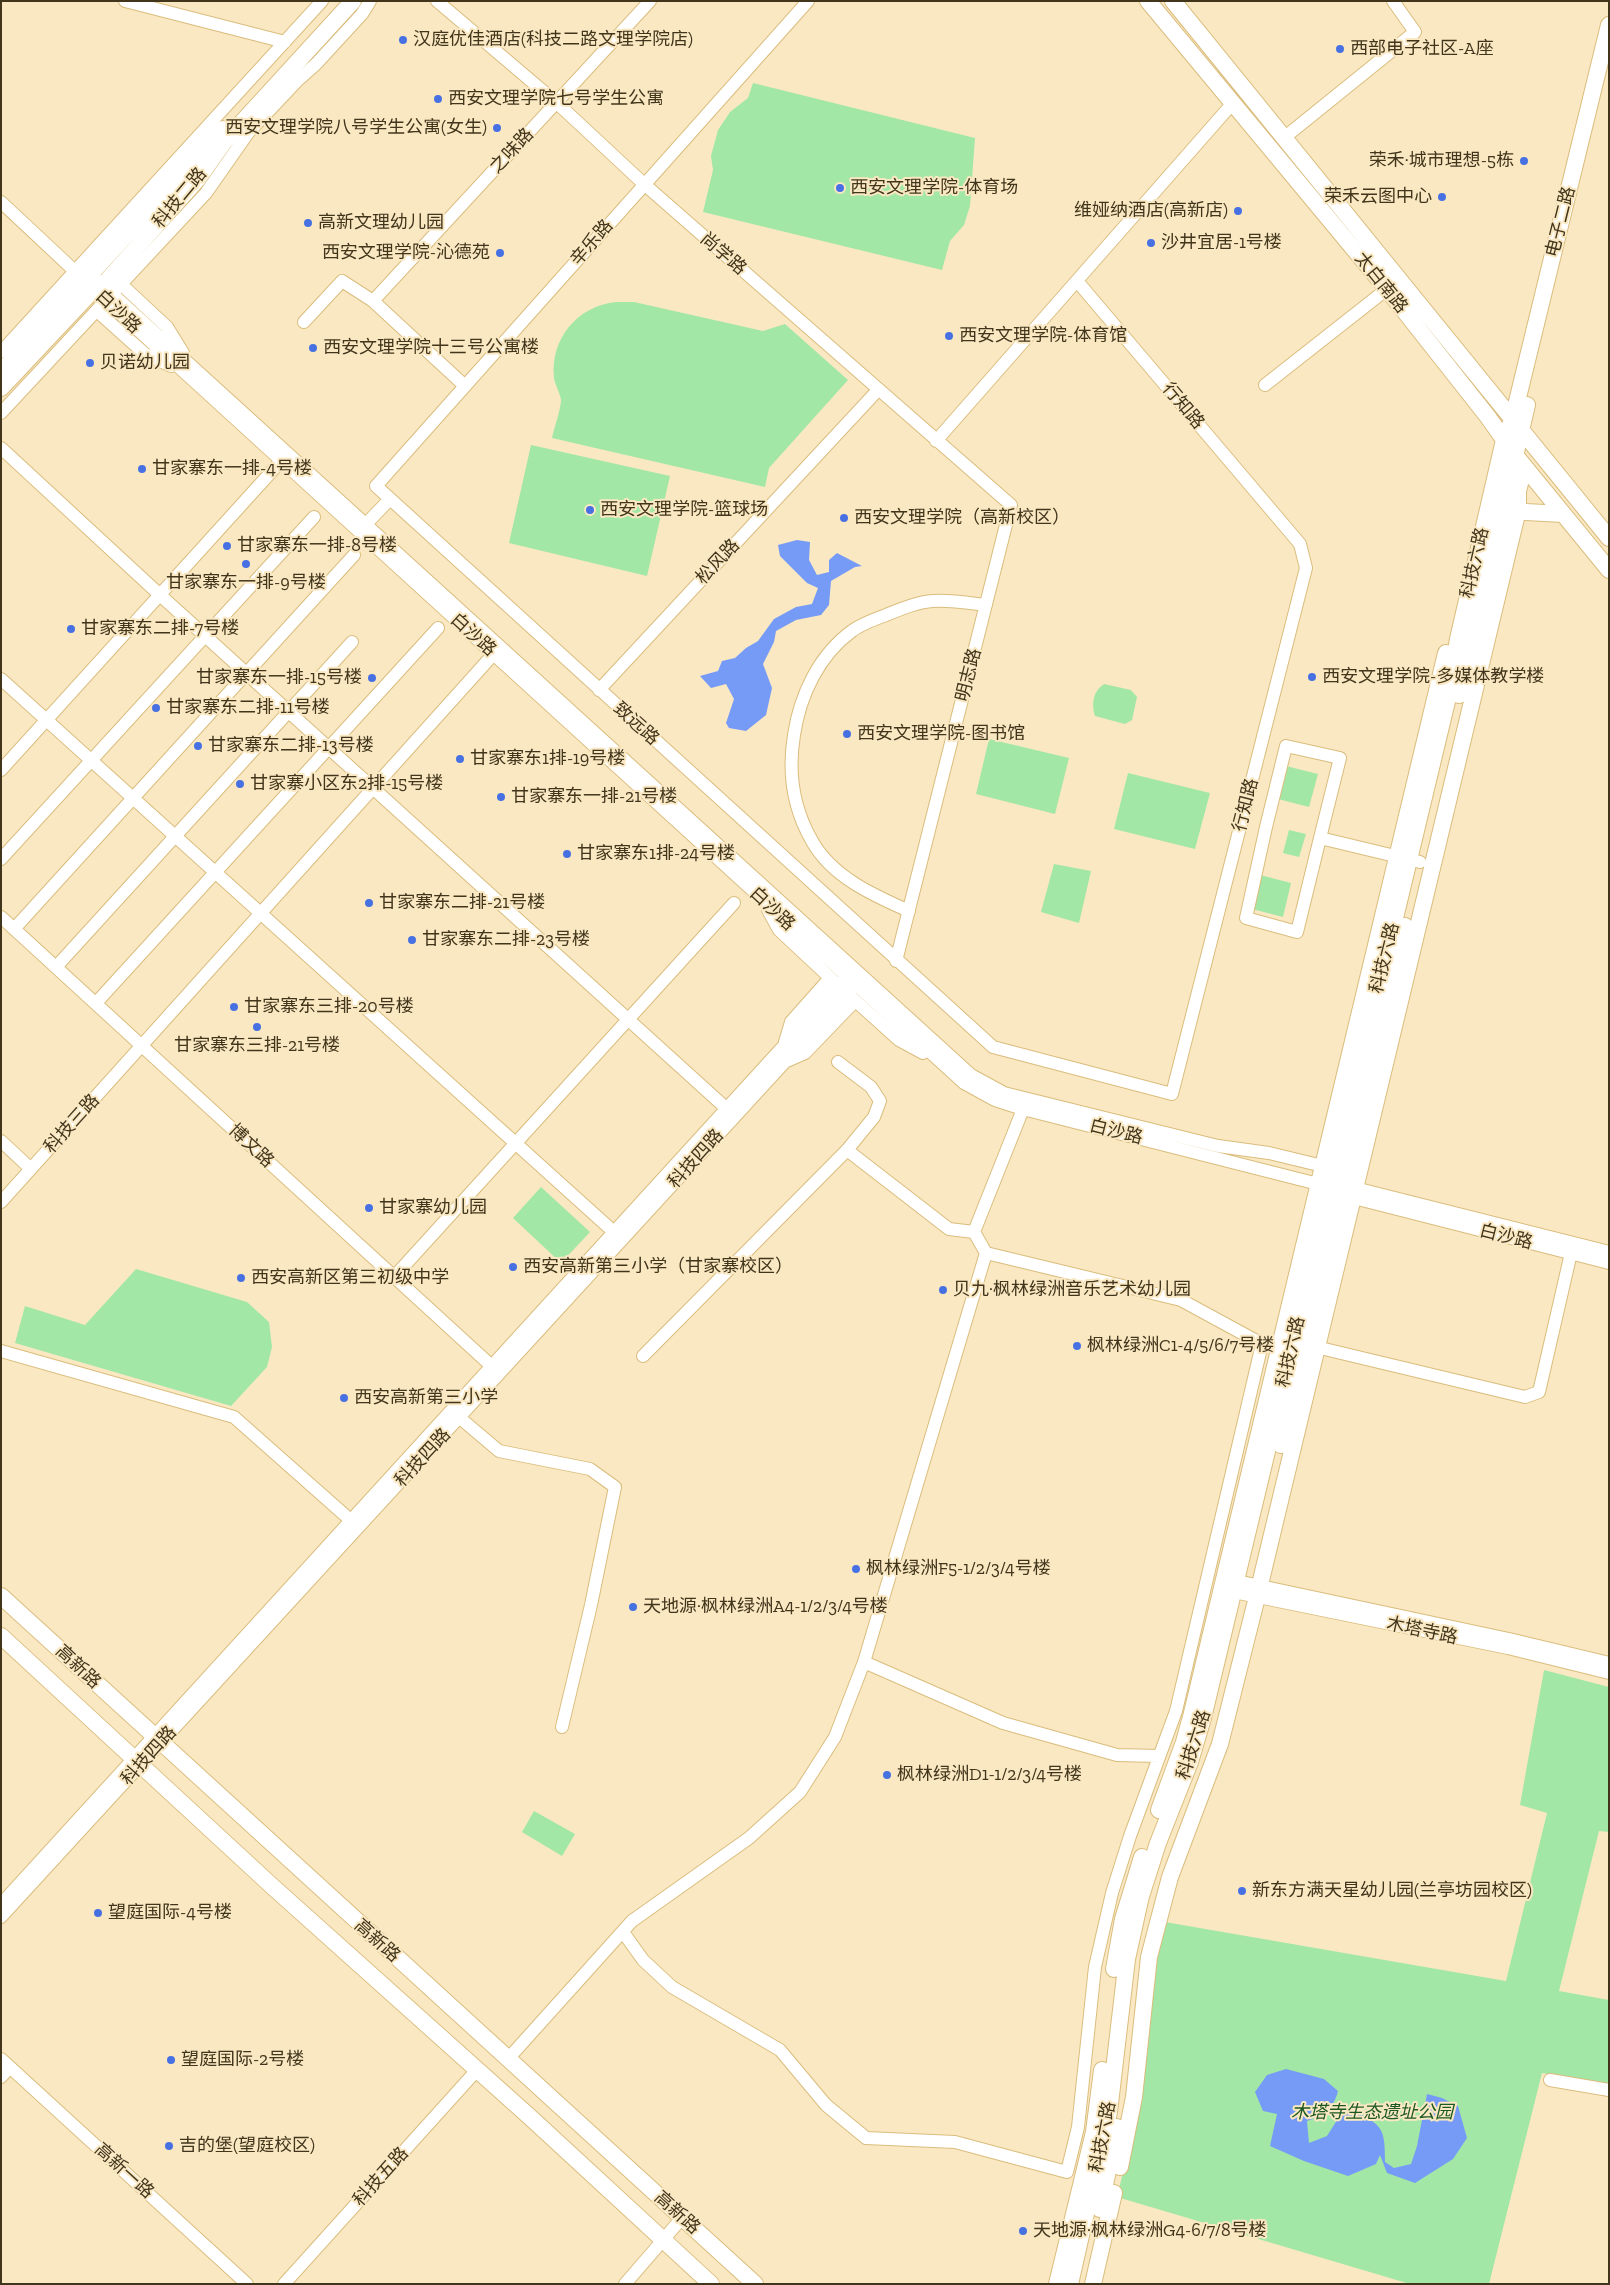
<!DOCTYPE html>
<html>
<head>
<meta charset="utf-8">
<style>
  body { margin:0 }
  #map { position:relative; width:1610px; height:2285px; overflow:hidden; background:#fae8c3; font-family:"Zilla Slab",serif }
  canvas { display:block }
  .frame { position:absolute; inset:0; border:2px solid #41351b; pointer-events:none }
</style>
</head>
<body>
<div id="map">
<canvas width="1610" height="2285"></canvas>
<div class="frame"></div>
</div>
<script>
const context = document.querySelector('canvas').getContext('2d');
context.lineJoin = 'round';
function fill(path, color) {
  context.fillStyle = color;
  context.fill(path, 'evenodd');
}
function stroke(path, color, width, dash) {
  context.strokeStyle = color;
  context.lineWidth = width;
  context.lineCap = dash ? 'butt' : 'round';
  context.setLineDash(dash || []);
  context.stroke(path);
}
function label(font, color, halo, rows, align = 'center') {
  context.font = font + ' "Zilla Slab","Noto Sans SC",serif';
  context.lineWidth = 4;
  context.setLineDash([]);
  context.textBaseline = 'middle';
  context.strokeStyle = halo;
  context.fillStyle = color;
  for (const [text, x, y, turn = 0] of rows) {
    context.save();
    context.translate(x, y);
    context.rotate((+turn || 0) * Math.PI / 180);
    context.textAlign = isNaN(turn) ? turn : align;
    if (halo) context.strokeText(text, 0, 0);
    context.fillText(text, 0, 0);
    context.restore();
  }
}
const green = new Path2D(`
  M753,83l222,55 -5,68 -6,19 -14,16 -8,29 -239,-58 10,-42 -2,-14 7,-26 12,-18 18,-14z
  M616,302h18l129,29 22,-7 63,56 -79,88 -4,19 -213,-49c2,-10 9,-29 9,-38 -1,-7 -6,-15 -7,-22 -4,-40 24,-72 62,-76z
  M531,445l139,31 -23,100 -138,-33z
  M1104,684l27,6 6,7 -5,23 -7,4 -30,-8c-4,-12 -2,-25 9,-32z
  M989,739l80,19 -14,56 -79,-20z
  M1286,766l32,8 -9,33 -31,-8z
  M1128,773l82,20 -15,56 -81,-20z
  M1289,830l17,4 -7,23 -16,-4z
  M1054,864l37,7 -12,52 -38,-11z
  M1260,875l31,8 -8,34 -31,-8z
  M541,1187l49,45 -29,31 -48,-45z
  M136,1269l111,33 22,20 3,25 -5,20 -36,39 -216,-63 10,-37 60,19z
  M1544,1670l65,17v145l-10,-1 -40,160 50,9v84l-67,-11 -53,211h-79l-293,-87 13,-53 22,-172 13,-50 341,59 41,-168 -27,-8z
  M534,1811l41,23 -13,22 -40,-24z`);
const water = new Path2D(`
  M797,540l13,2 -1,18 8,15 12,-3v-12l8,-7 25,13 -7,1 -24,14 -2,24 -8,10 -25,5 -20,11 -2,11 -11,22 9,24 -6,27 -20,16 -17,-3 -3,-5 8,-24 -8,-15 -15,4 -11,-12 18,-5 4,-10 13,-3 11,-10 12,-7 16,-22 22,-12 16,-3 6,-16 -11,-5 -27,-27 -2,-11z
  M1286,2069l38,10 14,12c-5,19 -14,24 -31,30l2,22 18,-7 12,-19 15,-6c29,14 31,18 31,51l9,6 17,-4 6,-18 10,-52 15,4 16,8 9,32 -14,21 -38,24 -28,-10 -7,-18 -4,9 -28,12 -44,-15 -34,-15 7,-32 -14,-3 -8,-19 12,-17z`);
const minor = new Path2D(`
  M125,1l160,41
  M437,1l120,102 87,81 367,321 -115,456
  M808,1l-432,485 617,561 179,47 134,-526 -6,-24 -223,-263
  M1285,137l130,-105 -22,-31
  M1,202l125,117 838,764 31,17 28,9 303,77
  M97,280l874,795 33,18 214,53 51,7 62,15
  M122,285l45,42 16,26
  M373,301l277,-300
  M97,311l48,43 26,12
  M304,322l38,-41 31,20 92,85
  M1,352l321,-351
  M1265,385l122,-96
  M1,413l205,-220 42,-60 50,-53 18,-16 46,-50 8,-13
  M936,441l296,-337
  M1,448l159,147 567,514
  M366,524l24,-25
  M1,679l614,554
  M599,690l279,-300
  M1,770l281,-310
  M1320,838l-23,94 -51,-14 20,-91 20,-81 54,12 -20,80 100,24
  M1,859l313,-342
  M768,910l11,20 60,56 60,54 24,13
  M909,911c-36,-16 -77,-34 -97,-70 -19,-33 -24,-70 -18,-106 6,-40 25,-80 58,-104 9,-7 23,-12 34,-16 15,-6 31,-13 47,-14 18,-1 36,2 53,4
  M1,917l496,454
  M14,929l340,-374
  M56,967l296,-325
  M96,1003l342,-375
  M785,1042l6,-20 39,-44
  M789,1060l16,-7 50,-52
  M1,1141l30,28
  M847,1150l102,79 25,3
  M1347,1186l262,66
  M1346,1196l263,67
  M1,1202l498,-554
  M394,1277l340,-374
  M1316,1347l209,50 14,-5 32,-139
  M1,1351l233,66 122,108
  M643,1356l204,-206 27,-33 6,-16 -9,-14 -33,-25
  M460,1418l39,33 91,18 25,18 -24,118 -29,122
  M1237,1581l272,58 100,24
  M1234,1592l274,56 101,25
  M864,1662l139,61 114,32 42,1
  M1,1904l851,-933
  M1,1917l860,-938
  M623,1932l20,28 29,27 108,63 46,55 40,33 89,4 112,30 11,-45 17,-160 17,-74 18,-57 46,-125 86,-367 -81,-44 -195,-47
  M1,2059l246,225
  M507,2060l125,-139 117,-83 51,-46 35,-55 29,-75 122,-409 -12,-21 49,-123
  M1,2077l9,-10
  M1550,2080l59,10
  M284,2284l193,-214
  M625,2284l57,-66`);
const major = new Path2D(`
  M1148,1l239,288 101,128 27,38 94,115
  M1173,1l436,537
  M1,372l222,-243
  M1,388l93,-99 9,-4 94,-105 27,-38 129,-141
  M1507,511l56,3
  M1459,695l68,-290
  M1281,1445l124,-519
  M1,1596l754,688
  M1,1636l272,251 258,231 180,166
  M1159,1810l25,-68 7,-25 255,-1064
  M1114,1969l9,-50 19,-62
  M1120,2167l14,-70 15,-140 21,-80 50,-133 37,-147 261,-1087v-19l5,-19
  M1100,2209l17,-82
  M1057,2284l37,-152 8,-62
  M1070,2284l39,-172 18,-153 14,-63 17,-53 32,-81 13,-44 247,-1029 8,-50 46,-199 9,-22 96,-393
  M1093,2284l21,-91`);
const markers = [
  [403,40,5,"#4771e3"],
  [1340,49,5,"#4771e3"],
  [438,99,5,"#4771e3"],
  [497,128,5,"#4771e3"],
  [1524,161,5,"#4771e3"],
  [840,188,5,"#4771e3"],
  [1442,197,5,"#4771e3"],
  [1238,211,5,"#4771e3"],
  [308,223,5,"#4771e3"],
  [1151,243,5,"#4771e3"],
  [500,253,5,"#4771e3"],
  [949,336,5,"#4771e3"],
  [313,348,5,"#4771e3"],
  [90,363,5,"#4771e3"],
  [142,469,5,"#4771e3"],
  [590,510,5,"#4771e3"],
  [844,518,5,"#4771e3"],
  [227,546,5,"#4771e3"],
  [246,564,5,"#4771e3"],
  [71,629,5,"#4771e3"],
  [1312,677,5,"#4771e3"],
  [372,678,5,"#4771e3"],
  [156,708,5,"#4771e3"],
  [847,734,5,"#4771e3"],
  [198,746,5,"#4771e3"],
  [460,759,5,"#4771e3"],
  [240,784,5,"#4771e3"],
  [501,797,5,"#4771e3"],
  [567,854,5,"#4771e3"],
  [369,903,5,"#4771e3"],
  [412,940,5,"#4771e3"],
  [234,1007,5,"#4771e3"],
  [257,1027,5,"#4771e3"],
  [369,1208,5,"#4771e3"],
  [513,1267,5,"#4771e3"],
  [241,1278,5,"#4771e3"],
  [943,1290,5,"#4771e3"],
  [1077,1346,5,"#4771e3"],
  [344,1398,5,"#4771e3"],
  [856,1569,5,"#4771e3"],
  [633,1607,5,"#4771e3"],
  [887,1775,5,"#4771e3"],
  [1242,1891,5,"#4771e3"],
  [98,1913,5,"#4771e3"],
  [171,2060,5,"#4771e3"],
  [169,2146,5,"#4771e3"],
  [1023,2231,5,"#4771e3"]
];
const poiNames = [
  ["汉庭优佳酒店(科技二路文理学院店)",413,40],
  ["西部电子社区-A座",1350,49],
  ["西安文理学院七号学生公寓",448,99],
  ["西安文理学院八号学生公寓(女生)",487,128,"right"],
  ["荣禾·城市理想-5栋",1514,161,"right"],
  ["西安文理学院-体育场",850,188],
  ["荣禾云图中心",1432,197,"right"],
  ["维娅纳酒店(高新店)",1228,211,"right"],
  ["高新文理幼儿园",318,223],
  ["沙井宜居-1号楼",1161,243],
  ["西安文理学院-沁德苑",490,253,"right"],
  ["西安文理学院-体育馆",959,336],
  ["西安文理学院十三号公寓楼",323,348],
  ["贝诺幼儿园",100,363],
  ["甘家寨东一排-4号楼",152,469],
  ["西安文理学院-篮球场",600,510],
  ["西安文理学院（高新校区）",854,518],
  ["甘家寨东一排-8号楼",237,546],
  ["甘家寨东一排-9号楼",246,583,"center"],
  ["甘家寨东二排-7号楼",81,629],
  ["西安文理学院-多媒体教学楼",1322,677],
  ["甘家寨东一排-15号楼",362,678,"right"],
  ["甘家寨东二排-11号楼",166,708],
  ["西安文理学院-图书馆",857,734],
  ["甘家寨东二排-13号楼",208,746],
  ["甘家寨东1排-19号楼",470,759],
  ["甘家寨小区东2排-15号楼",250,784],
  ["甘家寨东一排-21号楼",511,797],
  ["甘家寨东1排-24号楼",577,854],
  ["甘家寨东二排-21号楼",379,903],
  ["甘家寨东二排-23号楼",422,940],
  ["甘家寨东三排-20号楼",244,1007],
  ["甘家寨东三排-21号楼",257,1046,"center"],
  ["甘家寨幼儿园",379,1208],
  ["西安高新第三小学（甘家寨校区）",523,1267],
  ["西安高新区第三初级中学",251,1278],
  ["贝九·枫林绿洲音乐艺术幼儿园",953,1290],
  ["枫林绿洲C1-4/5/6/7号楼",1087,1346],
  ["西安高新第三小学",354,1398],
  ["枫林绿洲F5-1/2/3/4号楼",866,1569],
  ["天地源·枫林绿洲A4-1/2/3/4号楼",643,1607],
  ["枫林绿洲D1-1/2/3/4号楼",897,1775],
  ["新东方满天星幼儿园(兰亭坊园校区)",1252,1891],
  ["望庭国际-4号楼",108,1913],
  ["望庭国际-2号楼",181,2060],
  ["吉的堡(望庭校区)",179,2146],
  ["天地源·枫林绿洲G4-6/7/8号楼",1033,2231]
];
const streetNames = [
  ["之味路",512,151,-47],
  ["科技二路",180,198,-50],
  ["电子二路",1561,222,-76],
  ["辛乐路",592,243,-49],
  ["尚学路",723,254,41],
  ["太白南路",1381,283,51],
  ["白沙路",118,312,43],
  ["行知路",1183,406,50],
  ["松风路",718,562,-47],
  ["科技六路",1475,563,-77],
  ["白沙路",473,635,42],
  ["明志路",969,675,-76],
  ["致远路",636,724,42],
  ["行知路",1246,805,-76],
  ["白沙路",772,909,43],
  ["科技六路",1385,958,-76],
  ["科技三路",72,1124,-48],
  ["白沙路",1116,1132,14],
  ["博文路",251,1146,43],
  ["科技四路",696,1159,-48],
  ["白沙路",1506,1237,14],
  ["科技六路",1291,1352,-77],
  ["科技四路",423,1458,-47],
  ["木塔寺路",1422,1631,12],
  ["高新路",78,1667,43],
  ["科技六路",1194,1745,-72],
  ["科技四路",149,1756,-48],
  ["高新路",377,1941,42],
  ["科技六路",1103,2137,-79],
  ["高新一路",124,2171,42],
  ["科技五路",381,2177,-48],
  ["高新路",677,2213,42]
];
const parkNames = [
  ["木塔寺生态遗址公园",1372,2113]
];
fill(green, '#a2e7a6');
fill(water, '#759bf7');
stroke(minor, '#dabd7d', 14);
stroke(major, '#dabd7d', 18);
stroke(minor, '#fff', 12);
stroke(major, '#fff', 16);
for (const [x, y, r, color] of markers) {
  const dot = new Path2D();
  dot.arc(x, y, r, 0, 2 * Math.PI);
  context.fillStyle = color;
  context.fill(dot);
  stroke(dot, '#fae8c3', 2);
}
label('18px', '#41351b', '#fae8c3', poiNames, 'left');
label('18px', '#41351b', '#fae8c3', streetNames);
label('italic 18px', '#1c5824', '#fae8c3', parkNames);
</script>
</body>
</html>
